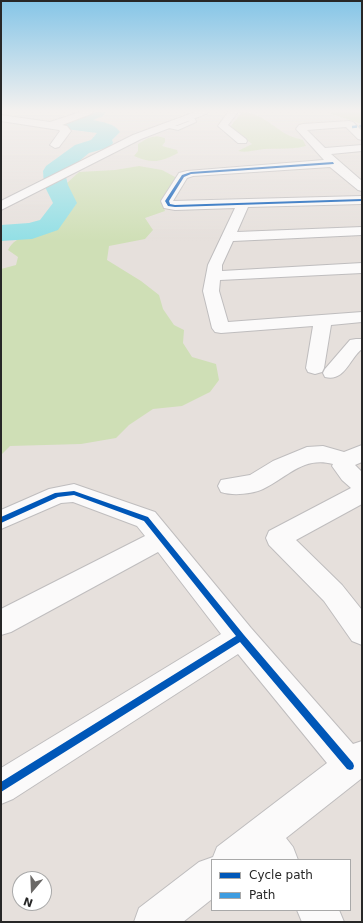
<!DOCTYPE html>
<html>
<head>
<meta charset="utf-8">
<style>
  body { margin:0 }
  #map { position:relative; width:363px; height:923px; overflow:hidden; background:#e6e0dc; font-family:"DejaVu Sans",sans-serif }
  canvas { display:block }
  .frame { position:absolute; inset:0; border:2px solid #272727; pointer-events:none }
  .legend { position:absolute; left:211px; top:859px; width:140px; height:52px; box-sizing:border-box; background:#fff; border:1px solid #a9a9a9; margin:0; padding:5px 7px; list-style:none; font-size:12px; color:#272727 }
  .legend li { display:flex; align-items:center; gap:8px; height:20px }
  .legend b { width:20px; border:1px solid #a9a9a9 }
  .north { position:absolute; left:12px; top:871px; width:40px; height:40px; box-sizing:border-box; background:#fff; border:1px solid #a9a9a9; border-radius:50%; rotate:199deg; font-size:11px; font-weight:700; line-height:16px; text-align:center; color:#272727 }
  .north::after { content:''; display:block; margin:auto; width:14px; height:18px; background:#6a6866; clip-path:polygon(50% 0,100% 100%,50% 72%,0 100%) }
</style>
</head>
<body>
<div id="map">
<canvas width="363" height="923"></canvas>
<div class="frame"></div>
<ul class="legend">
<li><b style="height:5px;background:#0057b8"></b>Cycle path</li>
<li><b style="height:5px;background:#3d9ce0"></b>Path</li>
</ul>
<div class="north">N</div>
</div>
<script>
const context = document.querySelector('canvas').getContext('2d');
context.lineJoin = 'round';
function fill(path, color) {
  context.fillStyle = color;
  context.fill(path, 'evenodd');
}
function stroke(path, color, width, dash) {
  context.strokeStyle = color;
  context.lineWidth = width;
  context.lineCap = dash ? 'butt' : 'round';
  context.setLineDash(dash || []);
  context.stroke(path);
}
const green = new Path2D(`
  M242,112c17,0 29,13 44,22 5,3 12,4 17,6l3,6c-13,4 -28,2 -42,3 -9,1 -16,4 -26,2l14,-7 -22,-17z
  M332,112h30v12l-31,-10z
  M157,136l8,2v4l-3,4 15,4 1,3c-17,9 -26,11 -44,3l4,-5v-7l10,-6z
  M139,166l23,4 15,8 -16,23 4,10 -20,7 8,12 -8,9 -36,7 -2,14 34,21 18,14 4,14 11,16 10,5 -1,13 9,14 24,7 3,16 -9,12 -28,14 -29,3 -24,16 -13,13 -35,6 -71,2 -9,9v-186l15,-4 2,-8 -10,-7c8,-16 28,-16 43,-22 11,-5 18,-15 25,-24l-13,-13 4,-8 12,-11 36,-2z`);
const river = new Path2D(`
  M81,112h25l-3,4 -10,4c9,2 21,3 27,12l-8,8 1,3 -3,4 -21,6 -24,20 3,12 9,18 -19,27 -26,9 -31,2v-16l28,-2 11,-3 13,-17 -9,-18 -1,-14 3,-5 29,-21 16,-5 6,-7 -39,-5 -3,-4 3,-4z`);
const lane = new Path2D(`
  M186,116l9,3 1,3 -18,8 -18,-4 3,-2 14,2 13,-5 -6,-2v-2z`);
const street = new Path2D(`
  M80,112h13l-2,2 -29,11 5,1 4,5 -12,16 -4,1 -5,-3 10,-14 -1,-1 -58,-9v-6l49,7z
  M228,112h10l-10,13 18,14 1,2 -1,2h-8l-20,-17z
  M349,121l4,1 9,9v9l-4,-1 -12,-12 -39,3 18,18 37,-3v6l-31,3 31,27v10l-4,-1 -28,-23 -137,9 -6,2 -14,23 189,-5v8l-114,3 -11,25 125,-5v8l-129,6 -11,24v6l140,-8v10l-142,7 -1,11 9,31 134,-10v10l-31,3 -7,43 -2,4 -7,2 -7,-2 -2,-4 7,-42 -92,7 -6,-1 -3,-4 -9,-37 5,-26 27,-57 -60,2 -11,-2 -3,-7 18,-28 8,-2 137,-11 -28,-31 3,-4 4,-1z
  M356,339h6v10c-13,10 -17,33 -37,28l-2,-4 2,-4 25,-29z
  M362,445v17l-7,3 7,7v32l-66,36 46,45 20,25v35l-10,-4 -28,-40 -55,-56 -3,-7 3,-7 82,-43 -9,-8 -10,-14 1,-2c-30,-8 -45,13 -70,25 -11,5 -30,7 -42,3l-3,-6 3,-6 29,-5 23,-14 34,-14 16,-1 21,6z
  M74,484l81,28 96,116 102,116 9,-3v37l-76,60 7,9 5,13h-86v39l-29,23h-49l5,-14 60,-46 14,-5 4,-10 110,-84 -89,-109 -225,145 -12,5v-36l220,-134 -63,-82 -147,80 -10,3v-26l144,-73 -8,-10 -64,-24 -12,1 -60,26v-19l48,-21z
  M297,910h42l5,12h-42z`);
const secondary = new Path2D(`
  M195,112h13l-2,2 -65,25 -140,71v-9l132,-66z`);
const quiet = new Path2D(`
  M352,127l10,-1`);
const cycleway = new Path2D(`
  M333,162l1,2 -143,10 -7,3 -15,24 1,3 5,1 187,-6v2l-187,6 -7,-1 -3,-5 17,-26 9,-3z
  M74,491l74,26 96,118 109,128 1,3 -1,3 -3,1 -3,-1 -107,-127 -239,150v-10l235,-146 -92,-115 -70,-26 -16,2 -57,26v-6l54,-24z`);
fill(green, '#cfdfb6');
fill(river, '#92dfe5');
stroke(lane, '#bfbdbe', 2);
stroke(street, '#bfbdbe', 2);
stroke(secondary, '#bfbdbe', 2);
fill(lane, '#fbfafa');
fill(street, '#fbfafa');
fill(secondary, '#fbfafa');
stroke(quiet, '#3d9ce0', 2.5, [5, 2.5]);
fill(cycleway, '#0057b8');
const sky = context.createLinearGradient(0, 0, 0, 241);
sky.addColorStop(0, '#85c5e7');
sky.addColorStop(0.46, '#f4f1ef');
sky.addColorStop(1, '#f4f1ef00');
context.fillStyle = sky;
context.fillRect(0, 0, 363, 241);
</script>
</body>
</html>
